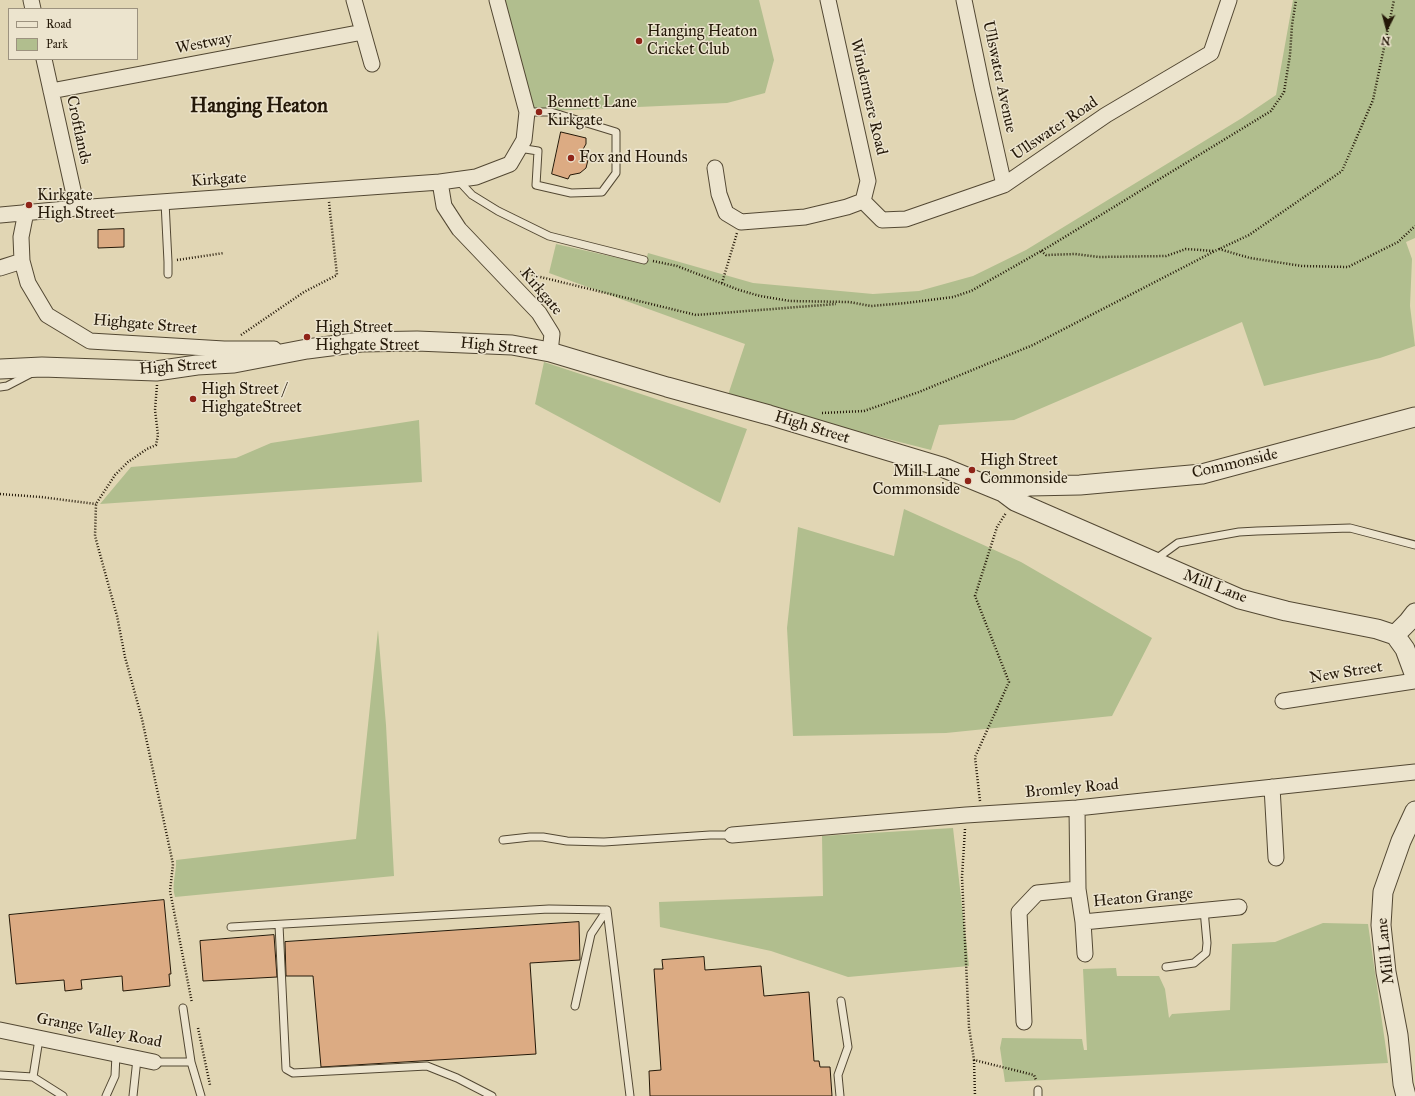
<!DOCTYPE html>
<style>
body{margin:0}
#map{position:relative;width:1415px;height:1096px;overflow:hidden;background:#e1d6b4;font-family:"IM FELL Great Primer",serif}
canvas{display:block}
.legend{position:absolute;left:8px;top:8px;width:130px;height:52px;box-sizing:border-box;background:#ece4ce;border:1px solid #9c927f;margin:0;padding:5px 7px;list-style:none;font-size:12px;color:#241808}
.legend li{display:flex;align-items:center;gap:8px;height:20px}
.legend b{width:20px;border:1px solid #9c927f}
.north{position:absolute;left:1367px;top:8px;width:40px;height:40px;-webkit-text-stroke:3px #ece4ce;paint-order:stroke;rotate:186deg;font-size:11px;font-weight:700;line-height:16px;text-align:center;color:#241808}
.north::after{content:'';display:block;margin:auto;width:14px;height:18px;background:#241808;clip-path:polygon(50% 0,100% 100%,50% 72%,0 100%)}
</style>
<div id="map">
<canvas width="1415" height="1096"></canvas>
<ul class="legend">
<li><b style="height:5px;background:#ece4ce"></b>Road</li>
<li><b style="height:11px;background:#b1be8e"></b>Park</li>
</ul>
<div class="north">N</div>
</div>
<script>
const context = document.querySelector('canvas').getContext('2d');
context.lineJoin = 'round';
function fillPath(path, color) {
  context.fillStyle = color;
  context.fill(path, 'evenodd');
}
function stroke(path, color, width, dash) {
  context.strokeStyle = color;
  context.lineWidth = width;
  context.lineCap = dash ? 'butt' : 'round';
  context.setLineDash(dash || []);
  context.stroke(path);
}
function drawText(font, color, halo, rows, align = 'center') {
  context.font = font + ' "IM FELL Great Primer",serif';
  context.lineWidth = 3;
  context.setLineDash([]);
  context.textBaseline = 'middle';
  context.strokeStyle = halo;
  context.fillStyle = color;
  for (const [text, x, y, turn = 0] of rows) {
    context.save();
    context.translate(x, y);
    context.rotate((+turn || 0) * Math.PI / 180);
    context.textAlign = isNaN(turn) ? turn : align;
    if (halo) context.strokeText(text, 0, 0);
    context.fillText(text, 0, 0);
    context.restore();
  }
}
const green = new Path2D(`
 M 497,0 L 759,0 L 774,60 L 765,93 L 727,103 L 527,112 Z
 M 1293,0 L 1415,0 L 1415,238 L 1406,242 L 1412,259 L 1410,306 L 1415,346 L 1380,358 L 1264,386 L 1242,322 L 1014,420 L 939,425 L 931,450 L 727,398 L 745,344 L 549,273 L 556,244 L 645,264 L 648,253 L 753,283 L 873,294 L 919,291 L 973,276 L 1026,250 L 1242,118 L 1276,95 Z
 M 544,362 L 747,429 L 720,503 L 535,404 Z
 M 419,420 L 422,482 L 100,504 L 131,467 L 236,458 L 271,443 Z
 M 904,509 L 1021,562 L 1152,638 L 1112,716 L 946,733 L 793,736 L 787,628 L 798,527 L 894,556 Z
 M 378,630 L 386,725 L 394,876 L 175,897 C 171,884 177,872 176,860 L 356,839 Z
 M 953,828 L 969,966 L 848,977 L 771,951 L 660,927 L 659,902 L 823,896 L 822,836 Z
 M 1323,923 L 1368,924 L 1388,1063 L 1005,1082 L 1000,1048 L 1002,1038 L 1082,1039 L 1084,1050 L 1087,1050 L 1083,969 L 1116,968 L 1117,976 L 1159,976 L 1165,989 L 1169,1018 L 1172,1014 L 1230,1010 L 1232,944 L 1275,942 Z`);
const building = new Path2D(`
 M 561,132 L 586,138 L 586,144 L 582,151 L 587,155 L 588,160 L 586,168 L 580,173 L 570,175 L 568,179 L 552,174 Z
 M 124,229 L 124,247 L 98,248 L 98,230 Z
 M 164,900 L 171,974 L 169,974 L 170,986 L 123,991 L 122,976 L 81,980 L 82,989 L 65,991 L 64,980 L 16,984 L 9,915 Z
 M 579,922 L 580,960 L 530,963 L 536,1054 L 321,1067 L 313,976 L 286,976 L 285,942 Z
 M 274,935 L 277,977 L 203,981 L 200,941 Z
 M 704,957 L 705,970 L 761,966 L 764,996 L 809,992 L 814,1061 L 819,1061 L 820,1067 L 830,1067 L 832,1096 L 650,1096 L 649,1071 L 661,1070 L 654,969 L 663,969 L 662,960 Z`);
const path = new Path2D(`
 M 1219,249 L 1250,258 L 1302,266 L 1348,267 L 1398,242 L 1415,226
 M 1041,251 L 1046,255 L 1075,254 L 1099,257 L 1166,256 L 1186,249 L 1214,251
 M 177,260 L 224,253
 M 653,261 L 677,266 L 739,290 L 760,296 L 790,301 L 849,302 L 871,306 L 906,303 L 953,297 L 971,291 L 1050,246 L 1271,111 L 1284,92 L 1290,55 L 1292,25 L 1296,0
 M 520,272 L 696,315 L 836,304
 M 722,283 L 737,233
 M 241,335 L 304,292 L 337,275 L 329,202
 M 157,385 L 155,410 L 158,435 L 156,445 L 147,449 L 128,462 L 115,475 L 96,504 L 95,536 L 117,616 L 125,657 L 142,719 L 173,864 L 170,891 L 192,1003
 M 822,413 L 864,411 L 919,392 L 1033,345 L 1215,251 L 1249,235 L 1342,171 L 1373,100 L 1394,0
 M 0,494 L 41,497 L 96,504
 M 980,801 L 975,757 L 1009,682 L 975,596 L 997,527 L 1006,513
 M 965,829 L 962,877 L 969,1027 L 974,1060 L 1034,1075 L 1036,1080
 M 198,1028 L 210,1085
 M 974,1060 L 975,1096`);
const service = new Path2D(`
 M 519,148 L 538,151 L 536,185 L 571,193 L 602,192 L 616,173 L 616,132 L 551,112 L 527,112
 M 458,180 L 472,195 L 498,211 L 549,236 L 644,260
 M 165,202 L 168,262 L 168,274
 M 0,387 L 7,386 L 30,374
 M 1156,559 L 1178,543 L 1239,532 L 1257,531 L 1350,528 L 1415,545
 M 503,840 L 530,837 L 543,837 L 567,841 L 604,842 L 710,835 L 732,835
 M 279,925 L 286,1069 L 293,1073 L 427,1066 L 457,1078 L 492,1096
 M 231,927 L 549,909 L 607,910
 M 1166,967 L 1194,963 L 1206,953 L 1207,943 L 1204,910
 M 575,1006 L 591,934 L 607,910 L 630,1096
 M 183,1008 L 191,1062
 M 154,1062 L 191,1062 L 201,1096
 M 0,1075 L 33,1077 L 39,1039
 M 33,1077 L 63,1096
 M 106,1096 L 115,1076 L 116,1054
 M 133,1096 L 137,1059
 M 840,1096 L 838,1075 L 848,1047 L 841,1001
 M 1038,1096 L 1038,1090`);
const minor = new Path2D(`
 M 31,0 L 33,9
 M 354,0 L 372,64
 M 828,0 L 868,181 L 863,201
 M 964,0 L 982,87 L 1004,185
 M 44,59 L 77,208
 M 51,91 L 363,32
 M 715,168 L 719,194 L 726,213 L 741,222 L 805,217 L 847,207 L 863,201
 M 440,182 L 444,206 L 459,229 L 539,313 L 552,334 L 550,352
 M 863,201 L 882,220 L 906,219 L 1004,185 L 1106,115 L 1211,53 L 1229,0
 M 26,212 L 21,237 L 22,261 L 28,283 L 47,315 L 90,341 L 224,349 L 274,349
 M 0,215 L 77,208 L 440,182 L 476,177 L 510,164 L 524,140 L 527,112 L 497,0
 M 0,268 L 22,261
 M 1283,701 L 1415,681
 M 1272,787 L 1276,858
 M 1077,808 L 1078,889 L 1083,922
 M 732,835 L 966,815 L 1077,808 L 1415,772
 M 1085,954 L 1083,922 L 1239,907
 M 1024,1022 L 1019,912 L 1037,893 L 1078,889
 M 0,1030 L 154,1062`);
const tertiary = new Path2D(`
 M 0,369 L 42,367 L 156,371 L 197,365 L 234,363 L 307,349 L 361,342 L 417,341 L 512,345 L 550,352 L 667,387 L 769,415 L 942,467 L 1003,492 L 1015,501 L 1240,599 L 1286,611 L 1377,629 L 1395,635 L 1405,649 L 1415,676
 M 1003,492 L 1029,486 L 1080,485 L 1202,474 L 1415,417
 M 1395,635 L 1408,622 L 1415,613
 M 1406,1096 L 1403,1084 L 1398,1035 L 1386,972 L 1381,925 L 1383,892 L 1401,841 L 1415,811`);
const markers = [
 [639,41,4,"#8f2418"],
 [539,112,4,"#8f2418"],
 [571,158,4,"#8f2418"],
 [29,205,4,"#8f2418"],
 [307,337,4,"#8f2418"],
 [193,399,4,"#8f2418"],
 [972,470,4,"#8f2418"],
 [968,481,4,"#8f2418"]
];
const poiNames = [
 ["Hanging Heaton",647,32],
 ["Cricket Club",647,50],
 ["Bennett Lane",547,103],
 ["Kirkgate",547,121],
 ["Fox and Hounds",579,158],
 ["Kirkgate",37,196],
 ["High Street",37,214],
 ["High Street",315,328],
 ["Highgate Street",315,346],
 ["High Street /",201,390],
 ["HighgateStreet",201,408],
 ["High Street",980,461],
 ["Commonside",980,479],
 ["Mill Lane",960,472,"right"],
 ["Commonside",960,490,"right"]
];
const streetNames = [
 ["Westway",204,44,-11],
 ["Ullswater Avenue",999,77,78],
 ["Windermere Road",868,97,77],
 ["Ullswater Road",1055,129,-34],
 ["Croftlands",78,130,78],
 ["Kirkgate",219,180,-4],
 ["Kirkgate",541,292,50],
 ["Highgate Street",145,325,5],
 ["High Street",499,347,5],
 ["High Street",178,367,-4],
 ["High Street",812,428,17],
 ["Commonside",1235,464,-13],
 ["Mill Lane",1215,587,21],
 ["New Street",1346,673,-9],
 ["Bromley Road",1072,789,-5],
 ["Heaton Grange",1143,898,-5],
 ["Mill Lane",1386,951,-96],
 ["Grange Valley Road",99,1031,11]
];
const districtNames = [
 ["Hanging Heaton",259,107]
];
fillPath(green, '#b1be8e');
fillPath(building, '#dcab83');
stroke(building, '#241808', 1);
stroke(service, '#534833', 9);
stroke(minor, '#534833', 17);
stroke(tertiary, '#534833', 21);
stroke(path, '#241808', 2.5, [1, 2]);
stroke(service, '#ece4ce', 7);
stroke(minor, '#ece4ce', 15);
stroke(tertiary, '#ece4ce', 19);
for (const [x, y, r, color] of markers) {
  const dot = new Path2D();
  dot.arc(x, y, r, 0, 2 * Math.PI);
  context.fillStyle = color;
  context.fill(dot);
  stroke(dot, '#ece4ce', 1.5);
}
drawText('16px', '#241808', '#ece4ce', poiNames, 'left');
drawText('16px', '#241808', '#ece4ce', streetNames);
drawText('bold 20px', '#241808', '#ece4ce', districtNames);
</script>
